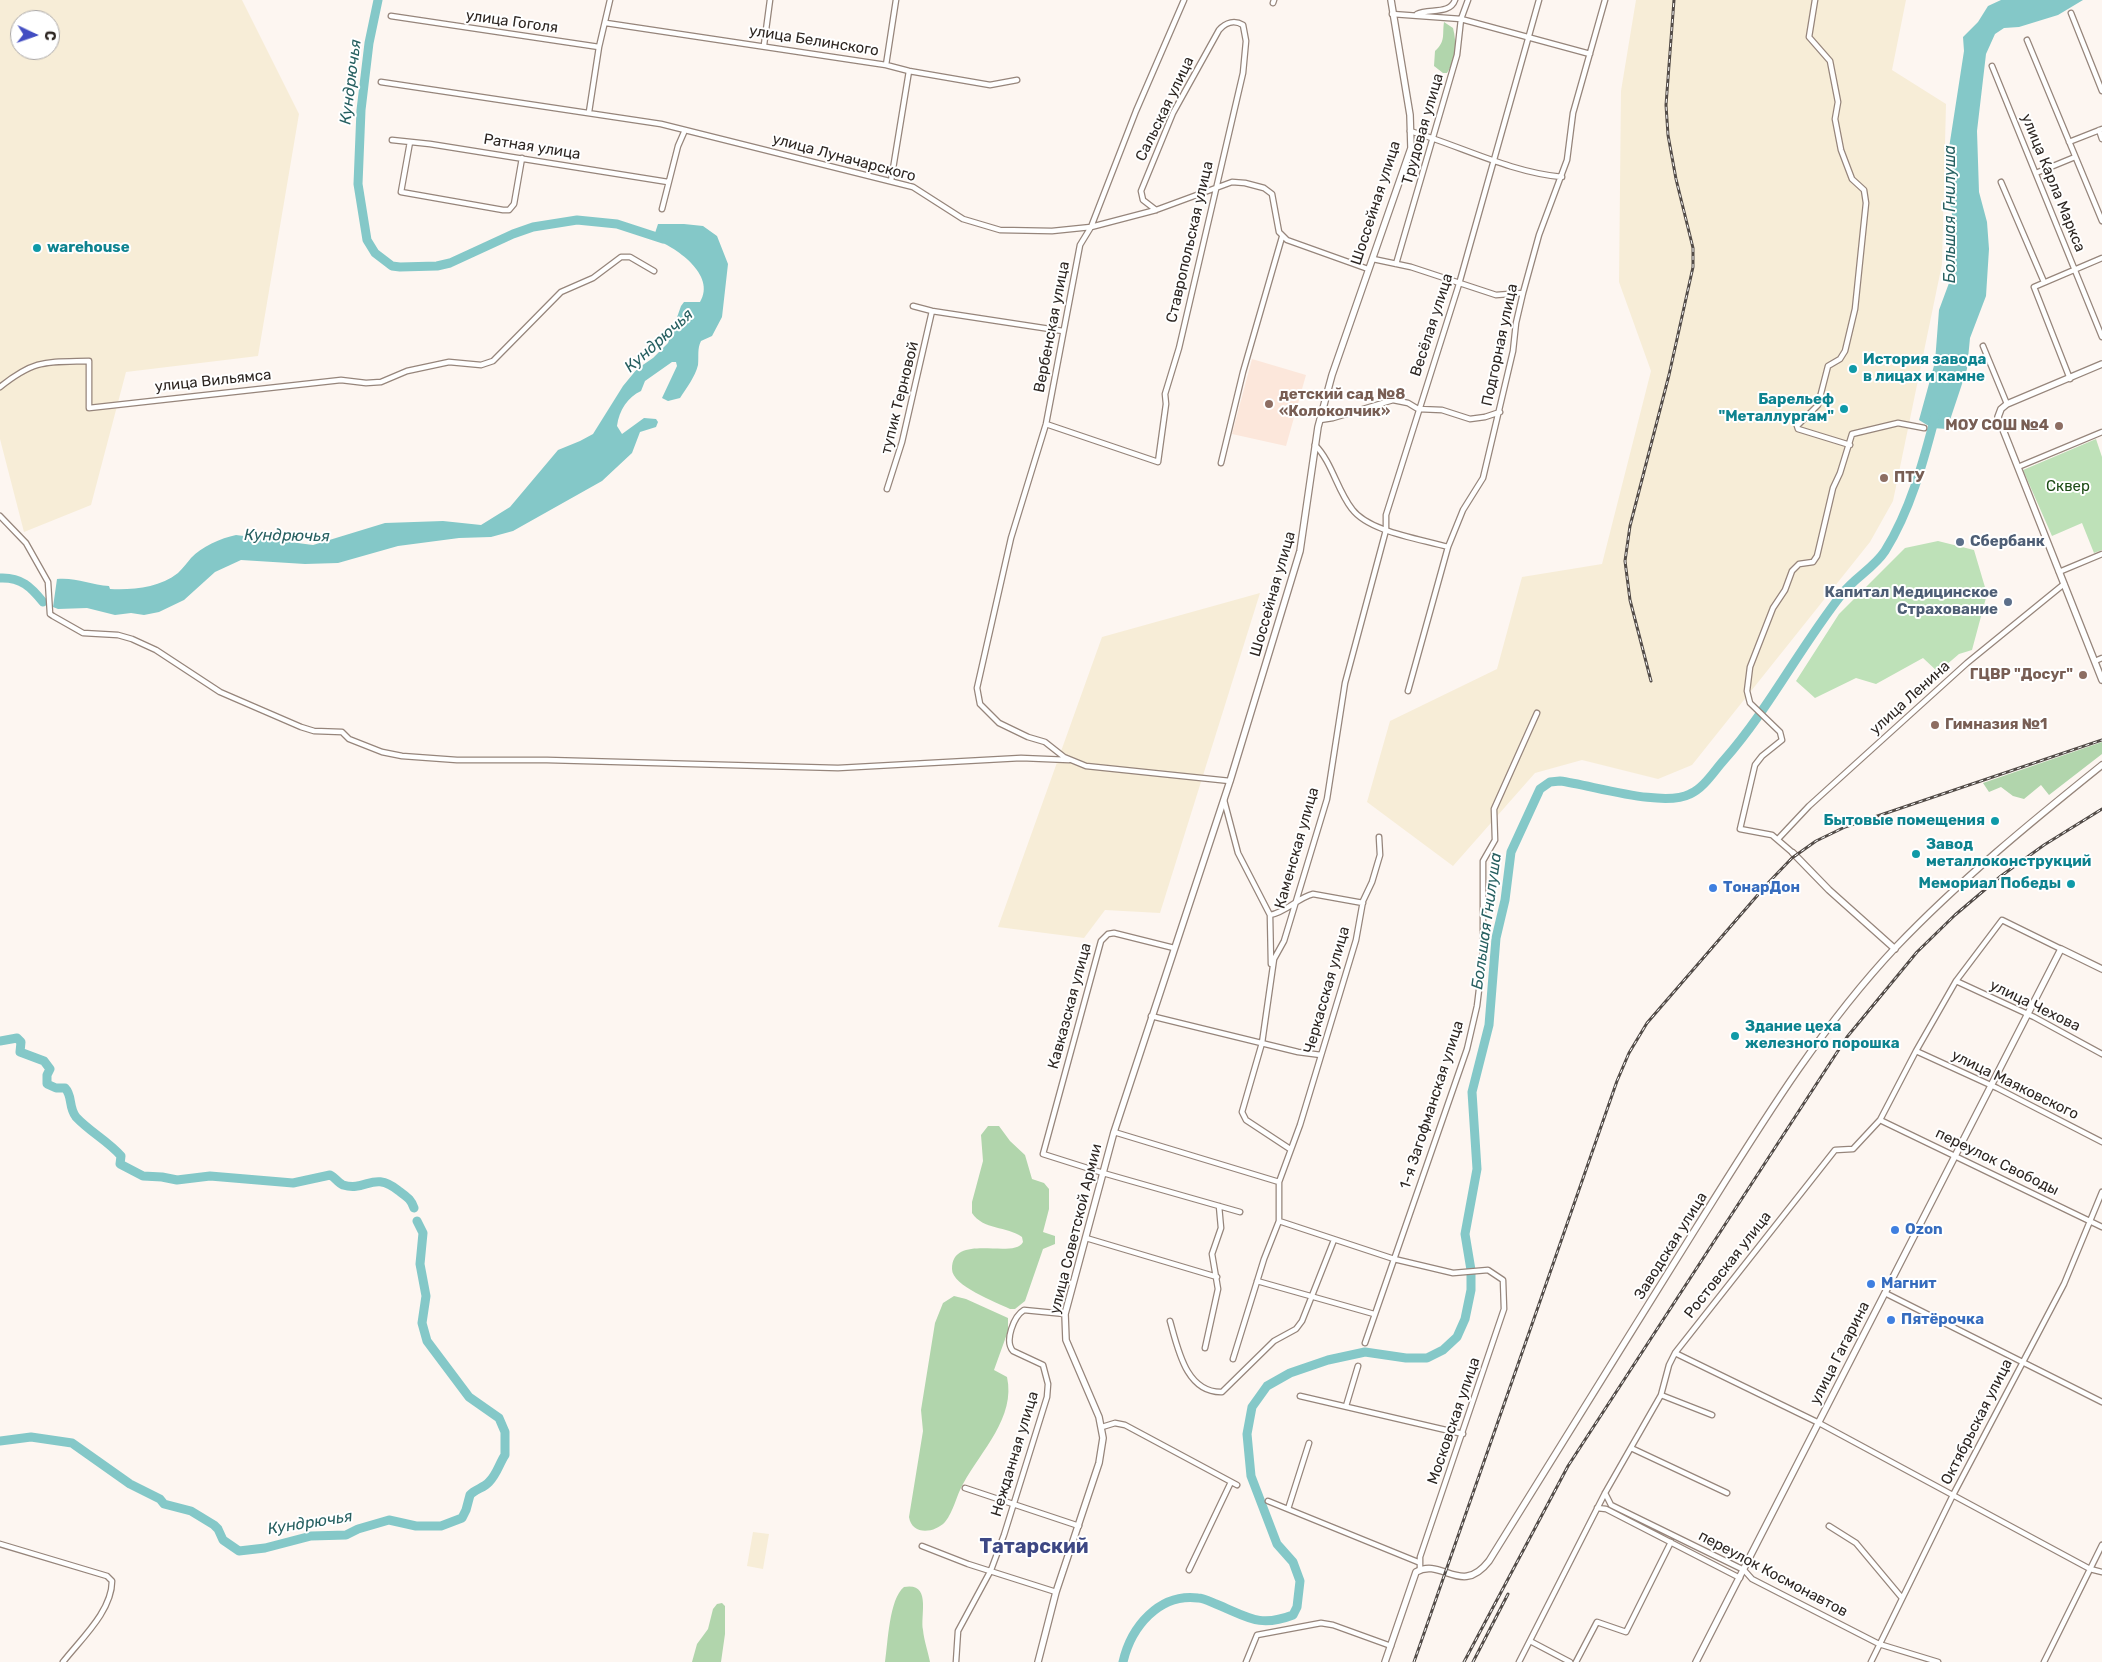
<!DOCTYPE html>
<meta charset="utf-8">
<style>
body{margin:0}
#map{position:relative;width:2102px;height:1662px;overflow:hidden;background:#fdf6f1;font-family:Rubik,sans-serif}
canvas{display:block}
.north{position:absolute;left:10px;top:10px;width:50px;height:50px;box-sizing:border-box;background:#fff;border:1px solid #aba8a7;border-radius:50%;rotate:93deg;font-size:14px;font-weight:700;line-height:20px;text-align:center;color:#2d2622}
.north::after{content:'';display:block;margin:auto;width:18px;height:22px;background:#424dc2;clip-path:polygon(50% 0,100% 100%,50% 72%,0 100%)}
</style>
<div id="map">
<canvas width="2102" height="1662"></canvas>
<div class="north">С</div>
</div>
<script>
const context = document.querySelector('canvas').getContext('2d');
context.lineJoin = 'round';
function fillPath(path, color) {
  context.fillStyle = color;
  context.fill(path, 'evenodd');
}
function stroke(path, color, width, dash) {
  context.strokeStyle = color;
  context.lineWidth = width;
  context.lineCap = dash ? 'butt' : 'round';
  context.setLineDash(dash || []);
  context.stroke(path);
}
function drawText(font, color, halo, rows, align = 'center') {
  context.font = font + ' Rubik,sans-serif';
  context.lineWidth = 4;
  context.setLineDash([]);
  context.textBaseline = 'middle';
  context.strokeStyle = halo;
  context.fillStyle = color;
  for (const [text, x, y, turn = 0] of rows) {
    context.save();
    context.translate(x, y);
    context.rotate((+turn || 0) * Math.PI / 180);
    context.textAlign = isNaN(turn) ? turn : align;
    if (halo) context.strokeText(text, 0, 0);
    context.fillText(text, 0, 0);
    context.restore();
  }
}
const built = new Path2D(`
 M 1252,359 L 1306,375 L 1286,446 L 1232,434 Z`);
const industrial = new Path2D(`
 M 0,0 L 242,0 L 299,114 L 258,356 L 126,372 L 91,505 L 24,532 L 0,439 ZM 20,20 L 50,20 L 50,50 L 20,50 Z
 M 1636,0 L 1906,0 L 1892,70 L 1946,104 L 1942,264 L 1893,501 L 1870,542 L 1692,765 L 1658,779 L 1582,760 L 1535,773 L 1453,866 L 1367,802 L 1390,721 L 1497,669 L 1522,577 L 1602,564 L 1651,371 L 1619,282 L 1621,91 Z
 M 1260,593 L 1160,913 L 1105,910 L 1084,938 L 998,927 L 1102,637 Z
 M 753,1532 L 769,1534 L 763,1569 L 747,1566 Z`);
const green = new Path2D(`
 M 2096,439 L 2102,457 L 2102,550 L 2094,553 L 2082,523 L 2052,536 L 2023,470 Z
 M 1938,541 L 1974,550 L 1987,594 L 1972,650 L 1959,654 L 1938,672 L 1923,658 L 1876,684 L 1856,678 L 1815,698 L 1796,681 L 1839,614 L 1905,548 Z`);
const forest = new Path2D(`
 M 1444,22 L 1453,28 C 1457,43 1456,60 1447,73 L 1443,73 L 1434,66 L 1435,51 C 1446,41 1442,35 1444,22 Z
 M 2102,742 L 2102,754 L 2049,795 L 2041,785 L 2024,799 L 2013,796 L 2001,787 L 1989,792 L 1983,783 Z
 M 988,1126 L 999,1126 L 1010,1141 L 1025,1155 L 1032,1179 L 1044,1183 L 1049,1189 L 1049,1209 L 1043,1232 L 1055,1236 L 1055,1244 L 1043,1249 L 1025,1301 L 1015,1309 L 1010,1309 C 996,1302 952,1286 952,1269 C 952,1232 1014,1260 1023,1242 L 1022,1237 C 1007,1226 983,1230 972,1213 L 972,1202 L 983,1161 L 981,1135 Z
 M 954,1296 L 966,1299 L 1008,1318 L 1008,1331 L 994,1370 L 1007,1377 C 1016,1417 981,1451 963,1484 C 956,1496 954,1511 945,1522 C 935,1533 912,1536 909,1517 L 923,1431 L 921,1410 L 935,1323 L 943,1303 Z
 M 904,1587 C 932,1582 920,1615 923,1630 C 924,1641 928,1651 930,1662 L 885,1662 C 888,1643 889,1599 904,1587 Z
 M 722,1603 L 725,1606 L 725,1634 L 721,1662 L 692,1662 L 697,1644 L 708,1629 L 713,1609 L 717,1604 Z`);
const water = new Path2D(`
 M 2001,0 L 2083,0 L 2058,15 L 2019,27 L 2004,28 L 1995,34 L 1986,54 L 1977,131 L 1979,192 L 1987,222 L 1989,249 L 1986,296 L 1970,338 L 1967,369 L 1947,429 L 1932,428 L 1919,420 L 1935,362 L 1939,310 L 1949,283 L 1956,249 L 1955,231 L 1948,192 L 1949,148 L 1964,51 L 1963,37 L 1978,22 L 1988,6 Z
 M 658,224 L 684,224 L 703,226 L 717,236 L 728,264 L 722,317 L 712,336 L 701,341 C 697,349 699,356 698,365 C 695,377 687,387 680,398 L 668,401 L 662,398 L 677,366 L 676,362 L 672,362 L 645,381 L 641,391 C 628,397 619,410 617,426 L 622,434 L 644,418 L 656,419 L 658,422 L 656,427 L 640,432 L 632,453 L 602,481 L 513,531 L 491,537 L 459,538 L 398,546 L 338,563 L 305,564 L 241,560 L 215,572 L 184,600 L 159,612 L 144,615 L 131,613 L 115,615 L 87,608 L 58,609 L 53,607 L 57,579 C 75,577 91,585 109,586 L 110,589 C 133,590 159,588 178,573 C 183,568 187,563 191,558 C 201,547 221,538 236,535 L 313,545 L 385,523 L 443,521 L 481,525 L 510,507 L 558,450 L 580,441 L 593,434 L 623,386 L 637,369 L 653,358 L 668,343 L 681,306 L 684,302 L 700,302 C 717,275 675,246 653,239 Z`);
const river = new Path2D(`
 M 378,0 L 369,43 L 361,110 L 358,184 L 367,240 L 375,253 L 392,266 L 400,267 L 437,266 L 450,263 L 513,234 L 533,227 L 577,220 L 617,224 L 663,239
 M 0,578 C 21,577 31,587 43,602
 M 0,1041 L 17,1038 L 21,1042 L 20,1052 L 44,1061 L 50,1069 L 47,1075 L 47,1084 L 56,1088 L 65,1088 C 73,1096 68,1107 76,1117 C 90,1132 108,1141 121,1156 L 120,1164 L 143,1176 L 162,1177 L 177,1180 L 210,1176 L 293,1183 L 330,1175 C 335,1177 338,1183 343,1185 C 367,1192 373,1170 399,1191 C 407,1197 411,1199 414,1208
 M 0,1441 L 31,1437 L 72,1443 L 130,1484 L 160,1499 L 164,1504 L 191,1511 L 214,1525 L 218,1529 L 223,1540 L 239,1551 L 265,1548 L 311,1536 L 346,1535 L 358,1529 L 389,1520 L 416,1526 L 441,1526 L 462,1518 L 466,1510 L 470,1495 C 475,1489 484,1488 489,1482 C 497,1474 499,1464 505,1455 L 505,1432 L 499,1418 L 469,1397 L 427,1341 L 422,1323 L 426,1296 L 420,1264 L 423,1233 L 417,1221
 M 1123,1662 C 1131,1627 1159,1593 1198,1598 C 1204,1598 1211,1602 1216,1604 C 1248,1617 1259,1628 1293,1615 L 1297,1607 L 1300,1581 L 1293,1562 L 1277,1544 L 1251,1476 L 1247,1434 L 1252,1407 L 1267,1386 L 1290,1373 L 1328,1360 L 1365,1352 L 1406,1358 L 1427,1358 L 1443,1350 L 1457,1337 L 1465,1319 L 1471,1290 L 1471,1270 L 1465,1234 L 1477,1169 L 1472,1092 L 1489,1025 L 1496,938 L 1505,900 L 1511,852 L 1540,789 L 1550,782 L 1560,781 C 1592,785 1663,808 1690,794 C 1704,788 1714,771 1724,760 C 1769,709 1800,647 1842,594 C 1854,578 1874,568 1885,551 C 1910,511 1923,463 1935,417`);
const street = new Path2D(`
 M 1184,0 L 1136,111 L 1091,227 L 1080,245 L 1046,424 L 1011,538 L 977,688 L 980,704 L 999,723 L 1028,737 L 1045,742 L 1064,757 L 1086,766 L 1230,781
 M 1815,0 L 1809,37 L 1830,61 L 1838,102 L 1835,119 L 1841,150 L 1852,179 L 1864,190 L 1866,203 L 1855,309 L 1845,351 L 1840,359 L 1828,366 L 1818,405 L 1797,426 L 1798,429 L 1850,445
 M 1273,3 L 1274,0
 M 2071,13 L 2102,91
 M 1392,14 L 1461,19 L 1590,54
 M 1417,14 C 1428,8 1450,15 1455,0
 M 391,16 L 599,47
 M 606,23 L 886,65 L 909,71 L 990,85 L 1017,80
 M 2027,40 L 2102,221
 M 764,45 L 770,0
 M 886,65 L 896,0
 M 1992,66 L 2102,337
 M 381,82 L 661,124 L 913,187 L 963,219 L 1000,230 L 1052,231 L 1091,227 L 1156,210 L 1232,182 L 1245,183 L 1264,188 L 1272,194 L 1279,232 L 1287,240 L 1368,269
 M 589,112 L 599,47 L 610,0
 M 2099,130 L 2102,139
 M 1410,131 C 1461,146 1509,172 1562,177
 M 392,140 L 430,144 L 668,182
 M 410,142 L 401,192 L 503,210 L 509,210 L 514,204 L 522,158
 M 2069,142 L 2102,129
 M 2036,173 L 2075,157
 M 891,181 L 909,71
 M 2001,182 L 2044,282
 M 662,209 L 678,146 L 685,130
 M 1373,259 L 1411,267 L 1496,295 L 1523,293
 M 1396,264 L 1457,55 L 1461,19 L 1468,0
 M 913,306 L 932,311 L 1063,331
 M 1983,346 L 2007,404
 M 2070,379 L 2034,287 L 2102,258
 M 0,387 C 35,359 46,362 89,361 L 89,408 L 341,380 L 366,383 L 381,382 L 407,371 L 449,362 L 481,365 L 493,361 L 561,292 L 593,278 L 621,257 L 630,257 L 654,271
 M 1320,420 L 1333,418 L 1393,400 L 1408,403 L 1418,409 L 1442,410 L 1470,419 L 1485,417 L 1500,412
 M 1046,424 L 1158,462 L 1166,404 L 1165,394 L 1179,348 L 1243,73 L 1246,41 L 1243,25 C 1235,20 1226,22 1219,30 L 1173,113 L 1141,191 L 1143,200 L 1156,210
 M 1315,445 C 1332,462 1337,490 1352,509 C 1369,532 1421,539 1448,547
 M 1221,463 L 1243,372 L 1282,237
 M 2018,467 L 2102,432
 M 887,489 L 902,442 L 932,311
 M 0,516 L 26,543 L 48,582 L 50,614 L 53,616 L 83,633 L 118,635 L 132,639 L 156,650 L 220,692 L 301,727 L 314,731 L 342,732 L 349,739 L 382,752 L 402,756 L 457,760 L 547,760 L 838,768 L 1021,758 L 1069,760
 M 2059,572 L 2102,554
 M 2095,661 L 2102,658
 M 1408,691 L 1448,547 L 1463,510 L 1483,478 L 1513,351 L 1516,323 L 1523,293 L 1539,235 L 1567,160 L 1573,113 L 1605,0
 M 1224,800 L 1238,853 L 1270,915 L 1271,964
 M 1778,839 L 1809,806 L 1967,663 L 2064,584
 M 1793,853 L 1772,835 L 1740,829 L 1755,765 L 1762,756 L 1782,740 L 1780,732 L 1750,703 L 1747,691 L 1750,667 L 1773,608 L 1785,590 L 1792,571 L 1799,564 L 1813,562 L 1817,556 L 1833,488 L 1840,473 L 1852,434 L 1898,423 L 1924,428
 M 1270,915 C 1287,912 1297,898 1313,894 L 1363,903
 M 1174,948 L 1114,933 L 1108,934 L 1101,941 L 1043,1154 L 1103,1173 L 1240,1212
 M 1956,981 L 2034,1017 L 2102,1054
 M 1151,1016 L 1298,1052 L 1321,1055
 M 1916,1051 L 1997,1088 L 2102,1142
 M 1880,1120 L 2102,1227
 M 1114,1132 L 1279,1182
 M 1290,1149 L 1246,1120 L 1242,1112 L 1262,1043 L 1274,959 L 1284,941 L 1327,799 L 1345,683 L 1386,530 L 1386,515 L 1459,284 L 1539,0
 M 1279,1221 L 1394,1259 L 1453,1273 L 1488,1270 L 1503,1280 L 1504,1309 L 1420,1557 L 1420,1569
 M 1086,1238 L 1217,1277
 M 1257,1281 L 1374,1314
 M 1885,1293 L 2102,1402
 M 1170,1321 C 1178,1349 1186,1393 1222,1392 L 1274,1341 L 1296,1329 L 1302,1321 L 1334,1240
 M 1365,1343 L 1467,1049 L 1477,1006 L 1483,957 L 1483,861 L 1495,840 L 1494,809 L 1537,713
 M 1205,1348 L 1218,1289 L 1212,1254 L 1221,1228 L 1219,1206
 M 1675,1353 L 1819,1423 L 2090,1569 L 2102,1572
 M 1233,1359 L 1264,1259 L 1279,1221 L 1279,1182 L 1300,1125 L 1356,940 L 1363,901 L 1372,882 L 1380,855 L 1379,837
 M 1661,1395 L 1712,1415
 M 1300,1396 L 1463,1434
 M 1346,1406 L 1358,1366
 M 1102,1427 L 1115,1423 L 1125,1425 L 1237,1485
 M 1631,1448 L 1727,1493
 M 965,1488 L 1079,1526
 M 1605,1493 L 1611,1505 L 1744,1570 L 1752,1579 L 1879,1644 L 1938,1662
 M 1268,1501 L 1418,1562
 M 1597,1508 L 1606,1509 L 1740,1578
 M 1288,1509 L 1309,1443
 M 1829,1526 L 1856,1543 L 1902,1598
 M 0,1544 L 107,1576 L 112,1581 C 112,1611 81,1639 63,1662
 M 922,1546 L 968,1564 L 1056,1592
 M 1189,1570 L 1231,1482
 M 1530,1641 L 1570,1662
 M 956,1662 L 958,1631 L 991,1570 L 1004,1535 L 1047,1397 L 1048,1384 L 1043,1365 L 1013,1351 C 1004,1341 1014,1316 1024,1310 L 1065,1314
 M 1246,1662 L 1257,1635 L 1321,1623 L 1333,1625 L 1391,1646
 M 1519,1662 L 1605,1493 L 1661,1395 L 1669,1365 L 1675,1353 L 1835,1150 L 1853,1149 L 1880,1120 L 1916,1051 L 1956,981 L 2002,920 L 2061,949
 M 1576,1662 L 1597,1622 L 1626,1632 L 1671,1542
 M 1871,1662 L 1953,1495 L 2064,1284 L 2102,1192
 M 2044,1662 L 2102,1545`);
const secondary = new Path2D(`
 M 2102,364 L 2007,404 L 2001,409 L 1998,417 L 2102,680
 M 1793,853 L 1829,890 L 1895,949
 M 1038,1662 L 1056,1592 L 1099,1463 L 1103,1438 L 1099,1417 L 1066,1340 L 1065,1314 L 1114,1132 L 1230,781 L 1300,551 L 1318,427 L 1332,375 L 1411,148 L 1410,115 L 1391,0
 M 1385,1662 L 1416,1572 C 1442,1557 1461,1597 1489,1561 C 1558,1449 1627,1339 1696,1228 C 1757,1131 1817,1031 1896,947 C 1959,881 2031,822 2102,765
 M 1696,1662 L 2061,949 L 2102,969`);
const rail = new Path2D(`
 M 1651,681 L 1630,600 L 1625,561 L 1630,526 L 1669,375 L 1693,267 L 1693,248 L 1676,179 L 1668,135 L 1666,105 L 1674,0
 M 1414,1662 L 1617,1081 L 1629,1053 L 1647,1023 L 1769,882 L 1792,858 L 1816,841 L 1845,827 L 2102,740
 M 1464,1662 L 1568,1466 L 1847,1037 L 1917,952 L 1955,915 L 2001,876 L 2044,845 L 2102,809
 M 1473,1662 L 1508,1594`);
const markers = [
 [37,248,5,"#0f9aa8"],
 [1853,369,5,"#0f9aa8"],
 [1269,404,5,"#8d6e63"],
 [1844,409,5,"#0f9aa8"],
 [2059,426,5,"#8d6e63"],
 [1884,478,5,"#8d6e63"],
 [1960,542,5,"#5c6f8a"],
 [2008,602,5,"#5c6f8a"],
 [2083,675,5,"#8d6e63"],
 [1935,725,5,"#8d6e63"],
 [1995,821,5,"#0f9aa8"],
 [1916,854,5,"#0f9aa8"],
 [2071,884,5,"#0f9aa8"],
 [1713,888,5,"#3f7fe0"],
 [1735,1036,5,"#0f9aa8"],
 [1895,1230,5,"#3f7fe0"],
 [1871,1284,5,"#3f7fe0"],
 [1891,1320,5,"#3f7fe0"]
];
const streetNames = [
 ["улица Гоголя",512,22,8],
 ["улица Белинского",814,41,9],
 ["Сальская улица",1165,109,-64],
 ["Трудовая улица",1423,129,-74],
 ["Ратная улица",532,147,9],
 ["улица Луначарского",844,158,15],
 ["улица Карла Маркса",2053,183,68],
 ["Шоссейная улица",1376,203,-72],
 ["Ставропольская улица",1190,242,-77],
 ["Весёлая улица",1432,325,-72],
 ["Вербенская улица",1052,327,-79],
 ["Подгорная улица",1500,345,-78],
 ["улица Вильямса",213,381,-6],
 ["тупик Терновой",900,398,-76],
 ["Шоссейная улица",1273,594,-74],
 ["улица Ленина",1910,698,-42],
 ["Каменская улица",1297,848,-74],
 ["Черкасская улица",1327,990,-74],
 ["Кавказская улица",1070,1006,-75],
 ["улица Чехова",2035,1006,26],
 ["улица Маяковского",2015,1085,26],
 ["1-я Загофманская улица",1432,1105,-72],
 ["переулок Свободы",1997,1162,26],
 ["улица Советской Армии",1076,1229,-76],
 ["Заводская улица",1671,1246,-58],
 ["Ростовская улица",1728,1265,-52],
 ["улица Гагарина",1840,1353,-63],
 ["Московская улица",1454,1421,-71],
 ["Октябрьская улица",1977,1422,-63],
 ["Нежданная улица",1015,1454,-73],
 ["переулок Космонавтов",1773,1574,28]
];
const cultureNames = [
 ["warehouse",47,248],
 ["История завода",1863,360],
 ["в лицах и камне",1863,377],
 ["Барельеф",1834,400,"right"],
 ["\"Металлургам\"",1834,417,"right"],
 ["Бытовые помещения",1985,821,"right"],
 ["Завод",1926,845],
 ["металлоконструкций",1926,862],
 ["Мемориал Победы",2061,884,"right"],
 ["Здание цеха",1745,1027],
 ["железного порошка",1745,1044]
];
const educationNames = [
 ["детский сад №8",1279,395],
 ["«Колоколчик»",1279,412],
 ["МОУ СОШ №4",2049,426,"right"],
 ["ПТУ",1894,478],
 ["ГЦВР \"Досуг\"",2073,675,"right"],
 ["Гимназия №1",1945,725]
];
const parkNames = [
 ["Сквер",2068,487]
];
const serviceNames = [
 ["Сбербанк",1970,542],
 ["Капитал Медицинское",1998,593,"right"],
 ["Страхование",1998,610,"right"]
];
const shopNames = [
 ["ТонарДон",1723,888],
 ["Ozon",1905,1230],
 ["Магнит",1881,1284],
 ["Пятёрочка",1901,1320]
];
const waterNames = [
 ["Кундрючья",351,82,-83],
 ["Большая Гнилуша",1950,214,-90],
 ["Кундрючья",659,341,-42],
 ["Кундрючья",287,536,1],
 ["Большая Гнилуша",1487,921,-82],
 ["Кундрючья",310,1523,-9]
];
const districtNames = [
 ["Татарский",1034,1547]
];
fillPath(built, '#fce7db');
fillPath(industrial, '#f7edd7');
fillPath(green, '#bee1b8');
fillPath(forest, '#b1d5ac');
fillPath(water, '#84c8c8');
stroke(river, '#84c8c8', 9);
stroke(street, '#96857b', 7);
stroke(secondary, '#96857b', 8);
stroke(street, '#fff', 4.5);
stroke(secondary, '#fff', 5.5);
stroke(rail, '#534c48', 3);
stroke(rail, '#fff', 1, [4]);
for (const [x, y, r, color] of markers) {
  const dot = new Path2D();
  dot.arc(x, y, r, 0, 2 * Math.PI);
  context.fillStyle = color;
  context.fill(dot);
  stroke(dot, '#fff', 2);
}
drawText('15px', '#2d2622', '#fff', streetNames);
drawText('bold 15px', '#0d838f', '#fff', cultureNames, 'left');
drawText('bold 15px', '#785e54', '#fff', educationNames, 'left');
drawText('15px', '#1c4b15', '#fff', parkNames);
drawText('bold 15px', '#4e5e75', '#fff', serviceNames, 'left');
drawText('bold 15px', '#366cbe', '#fff', shopNames, 'left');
drawText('italic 16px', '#276061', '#fff', waterNames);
drawText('bold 20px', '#3d4884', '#fff', districtNames);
</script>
